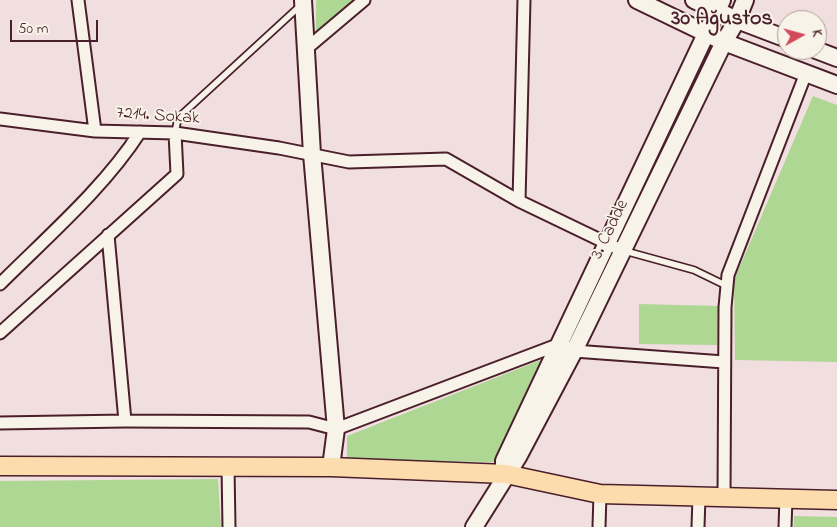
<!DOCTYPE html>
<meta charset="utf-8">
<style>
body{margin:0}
#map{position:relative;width:837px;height:527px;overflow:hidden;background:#f1dfdf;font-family:"Indie Flower",sans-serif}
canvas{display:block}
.north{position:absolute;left:777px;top:10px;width:50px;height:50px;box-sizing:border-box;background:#f7f3e8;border:1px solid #b29e9c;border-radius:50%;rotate:83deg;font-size:14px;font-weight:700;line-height:20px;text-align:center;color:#4a1f2b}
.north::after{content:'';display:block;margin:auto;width:18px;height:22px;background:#d1495b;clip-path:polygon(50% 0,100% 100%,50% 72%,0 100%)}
.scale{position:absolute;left:10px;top:20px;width:88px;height:22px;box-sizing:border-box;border:2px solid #4a1f2b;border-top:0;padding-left:6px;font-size:15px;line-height:18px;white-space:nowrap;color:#4a1f2b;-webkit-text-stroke:4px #f7f3e8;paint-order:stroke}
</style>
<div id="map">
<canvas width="837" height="527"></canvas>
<div class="north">K</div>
<div class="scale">50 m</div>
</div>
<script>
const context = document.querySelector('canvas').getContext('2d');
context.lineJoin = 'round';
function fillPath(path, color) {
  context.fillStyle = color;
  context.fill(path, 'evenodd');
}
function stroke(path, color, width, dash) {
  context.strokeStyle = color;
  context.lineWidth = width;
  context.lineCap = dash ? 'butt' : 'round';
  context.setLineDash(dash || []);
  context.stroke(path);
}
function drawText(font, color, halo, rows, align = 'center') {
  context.font = font + ' "Indie Flower",sans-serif';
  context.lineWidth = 4;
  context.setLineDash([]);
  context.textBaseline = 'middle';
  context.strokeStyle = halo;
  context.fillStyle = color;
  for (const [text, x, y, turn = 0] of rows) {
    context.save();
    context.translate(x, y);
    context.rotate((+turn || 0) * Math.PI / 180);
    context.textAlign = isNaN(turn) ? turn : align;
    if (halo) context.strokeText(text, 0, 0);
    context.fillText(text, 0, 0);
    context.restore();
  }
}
const green = new Path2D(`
 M 316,0 L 354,0 L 316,32 Z
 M 813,96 L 837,105 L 837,362 L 735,360 L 734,280 Z
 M 639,304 L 718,306 L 717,345 L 639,344 Z
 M 546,358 L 495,462 L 347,460 L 347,436 Z
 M 218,479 L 221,527 L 0,527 L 0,481 Z
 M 794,516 L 837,517 L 837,527 L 794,527 Z`);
const lane = new Path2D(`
 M 175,133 L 178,118 L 301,5
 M 625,251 L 694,270 L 727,286`);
const street = new Path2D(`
 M 78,0 L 95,131
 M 524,0 L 519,201 L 623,251
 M 306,49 L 364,0
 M 0,119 L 95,131 L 175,133 L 279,148 L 349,162 L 446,159 L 519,201
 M 108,235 L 125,421
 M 0,284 C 47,237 104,188 140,132
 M 0,333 L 177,174 L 175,133
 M 0,423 L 125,421 L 309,422 L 336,429 L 560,344 L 574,351 L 724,362
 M 228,467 L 229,527
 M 724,497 L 725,307 L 728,275 L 806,73
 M 599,527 L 600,494
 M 698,527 L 699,497
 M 785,527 L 786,498`);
const secondary = new Path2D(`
 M 303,0 L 312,154 L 336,429 L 331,467
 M 637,0 L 724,42 L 837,85
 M 694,0 L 737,20 L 787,39
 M 816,50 L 837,58
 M 504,465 L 504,461 L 722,0
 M 474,527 L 518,457 L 574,351 L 724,42 L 737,20 L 745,0`);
const primary = new Path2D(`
 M 0,466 L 331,467 L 506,474 L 600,494 L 837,500`);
const streetNames = [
 ["7214. Sokak",158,117,4],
 ["3. Cadde",611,230,-64]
];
const districtNames = [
 ["30 Ağustos",722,20]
];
fillPath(green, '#aed794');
stroke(lane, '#4a1f2b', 9);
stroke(street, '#4a1f2b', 15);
stroke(secondary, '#4a1f2b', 20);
stroke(primary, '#4a1f2b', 21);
stroke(lane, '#f7f3e8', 5.5);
stroke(street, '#f7f3e8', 11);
stroke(secondary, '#f7f3e8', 16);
stroke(primary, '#fcdcac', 18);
drawText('18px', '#4a1f2b', '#f7f3e8', streetNames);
drawText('bold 22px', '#4a1f2b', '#f7f3e8', districtNames);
</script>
